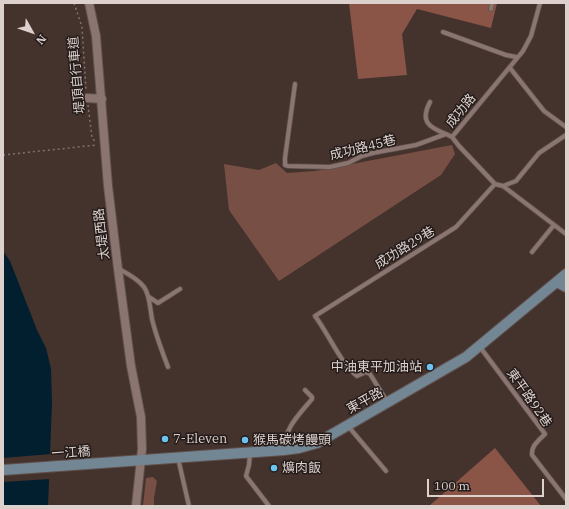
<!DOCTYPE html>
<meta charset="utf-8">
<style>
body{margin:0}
#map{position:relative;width:569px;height:509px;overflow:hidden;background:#44322d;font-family:"IBM Plex Serif",serif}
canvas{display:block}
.frame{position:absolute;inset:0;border:4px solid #ddd1ce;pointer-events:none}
.north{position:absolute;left:12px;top:12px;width:40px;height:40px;-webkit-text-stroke:3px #241c1a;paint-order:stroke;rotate:130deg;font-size:11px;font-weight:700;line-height:16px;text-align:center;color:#ddd1ce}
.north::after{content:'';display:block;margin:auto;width:14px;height:18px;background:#ddd1ce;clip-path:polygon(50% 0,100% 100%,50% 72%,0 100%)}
.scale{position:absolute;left:427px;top:479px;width:117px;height:18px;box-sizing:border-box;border:2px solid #ddd1ce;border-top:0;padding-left:5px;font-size:12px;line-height:14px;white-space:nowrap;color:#ddd1ce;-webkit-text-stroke:3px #241c1a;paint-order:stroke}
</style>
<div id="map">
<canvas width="569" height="509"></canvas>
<div class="frame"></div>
<div class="north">N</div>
<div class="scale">100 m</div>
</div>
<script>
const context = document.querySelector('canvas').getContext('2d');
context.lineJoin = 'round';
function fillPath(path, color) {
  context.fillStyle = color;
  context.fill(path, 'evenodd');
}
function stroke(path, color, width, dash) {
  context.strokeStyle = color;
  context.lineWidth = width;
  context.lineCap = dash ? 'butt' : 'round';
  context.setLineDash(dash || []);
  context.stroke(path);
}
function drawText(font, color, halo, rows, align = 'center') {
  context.font = font + ' "IBM Plex Serif","Noto Sans TC",serif';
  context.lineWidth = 3;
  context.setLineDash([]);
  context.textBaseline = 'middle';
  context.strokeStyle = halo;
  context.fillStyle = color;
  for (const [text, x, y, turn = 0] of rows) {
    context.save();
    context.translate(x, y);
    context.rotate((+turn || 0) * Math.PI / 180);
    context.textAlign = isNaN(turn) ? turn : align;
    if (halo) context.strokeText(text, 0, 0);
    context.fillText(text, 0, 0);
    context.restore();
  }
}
const green = new Path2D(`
 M 452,145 L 455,154 L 441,175 L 279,281 L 229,210 L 224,164 L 259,170 L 276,163 L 287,173 L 315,171 Z
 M 153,477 L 157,481 L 154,498 L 154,506 L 143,506 L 146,478 Z`);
const forest = new Path2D(`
 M 349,3 L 497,3 L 491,28 L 417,9 L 402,34 L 407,75 L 358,79 Z
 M 495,448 L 541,506 L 429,506 Z`);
const water = new Path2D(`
 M 3,251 L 10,261 L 37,330 L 46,348 L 51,369 L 52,403 L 48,506 L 3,506 Z`);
const pier = new Path2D(`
 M 51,454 L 50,479 L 3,482 L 3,458 Z`);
const path = new Path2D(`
 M 74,3 L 82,27 L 86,90
 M 88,105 L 92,138 L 96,142
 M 3,155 L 97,145`);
const service = new Path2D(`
 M 540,3 L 531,36 L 523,51 L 452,137 L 459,146 L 495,184 L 503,186 L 566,234
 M 491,9 L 492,3
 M 443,32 L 506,55 L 516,57
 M 510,68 L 544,111 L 566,127
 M 295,84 L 285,158 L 285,165 L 288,166 L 330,167 L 348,163 L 362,156 L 373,153 L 416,145 L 446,134 L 452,137
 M 430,102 C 420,121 428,127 446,134
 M 503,186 L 516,181 L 539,153 L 566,135
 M 532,252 L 554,225
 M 119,269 C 128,274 137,278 144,287 C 150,295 150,309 152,319 C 156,336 162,351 168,367
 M 149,297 L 158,303 L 180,289
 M 480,347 L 545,434 C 538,441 531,446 532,455 L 566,499
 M 388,403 L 370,374 L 366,372 L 357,376 C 341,364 328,333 315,316 L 456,227 L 495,184
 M 348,426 L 386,471
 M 284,450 C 285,427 298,416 312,399 L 312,397 L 305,390
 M 250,453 L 249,465 L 246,476 L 269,506
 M 178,458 L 189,506`);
const minor = new Path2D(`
 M 89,3 L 96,36 L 108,186 L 118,269 L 131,366 L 141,417 L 142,449 L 136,506
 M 87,98 L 102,99`);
const secondary = new Path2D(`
 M 557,282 L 566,287
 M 3,470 L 284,450 L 299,448 L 317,443 L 466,357 L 566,274`);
const markers = [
 [430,367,4,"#6cc3f2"],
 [165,439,4,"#6cc3f2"],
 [245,440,4,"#6cc3f2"],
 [274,468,4,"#6cc3f2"]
];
const streetNames = [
 ["堤頂自行車道",77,75,-95],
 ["成功路",461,111,-51],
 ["成功路45巷",363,148,-14],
 ["太堤西路",102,234,-97],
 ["成功路29巷",405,248,-32],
 ["東平路92巷",529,398,55],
 ["東平路",365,401,-29],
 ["一江橋",71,453,-4]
];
const poiNames = [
 ["中油東平加油站",422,367,"right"],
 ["7-Eleven",173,439],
 ["猴馬碳烤饅頭",253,440],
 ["爌肉飯",282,468]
];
fillPath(green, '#784f44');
fillPath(forest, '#8a5446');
fillPath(water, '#011f2e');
fillPath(pier, '#44322d');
stroke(service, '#60514d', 5.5);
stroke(minor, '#60514d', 10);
stroke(secondary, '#60514d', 12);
stroke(path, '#82736e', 1.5, [2, 3]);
stroke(service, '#8a7570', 4);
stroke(minor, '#8a7570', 8);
stroke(secondary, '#738694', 10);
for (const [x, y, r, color] of markers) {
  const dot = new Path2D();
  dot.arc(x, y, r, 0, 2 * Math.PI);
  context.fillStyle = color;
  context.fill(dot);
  stroke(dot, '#241c1a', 1.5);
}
drawText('13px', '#ddd1ce', '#241c1a', streetNames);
drawText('13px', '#ddd1ce', '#241c1a', poiNames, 'left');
</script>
